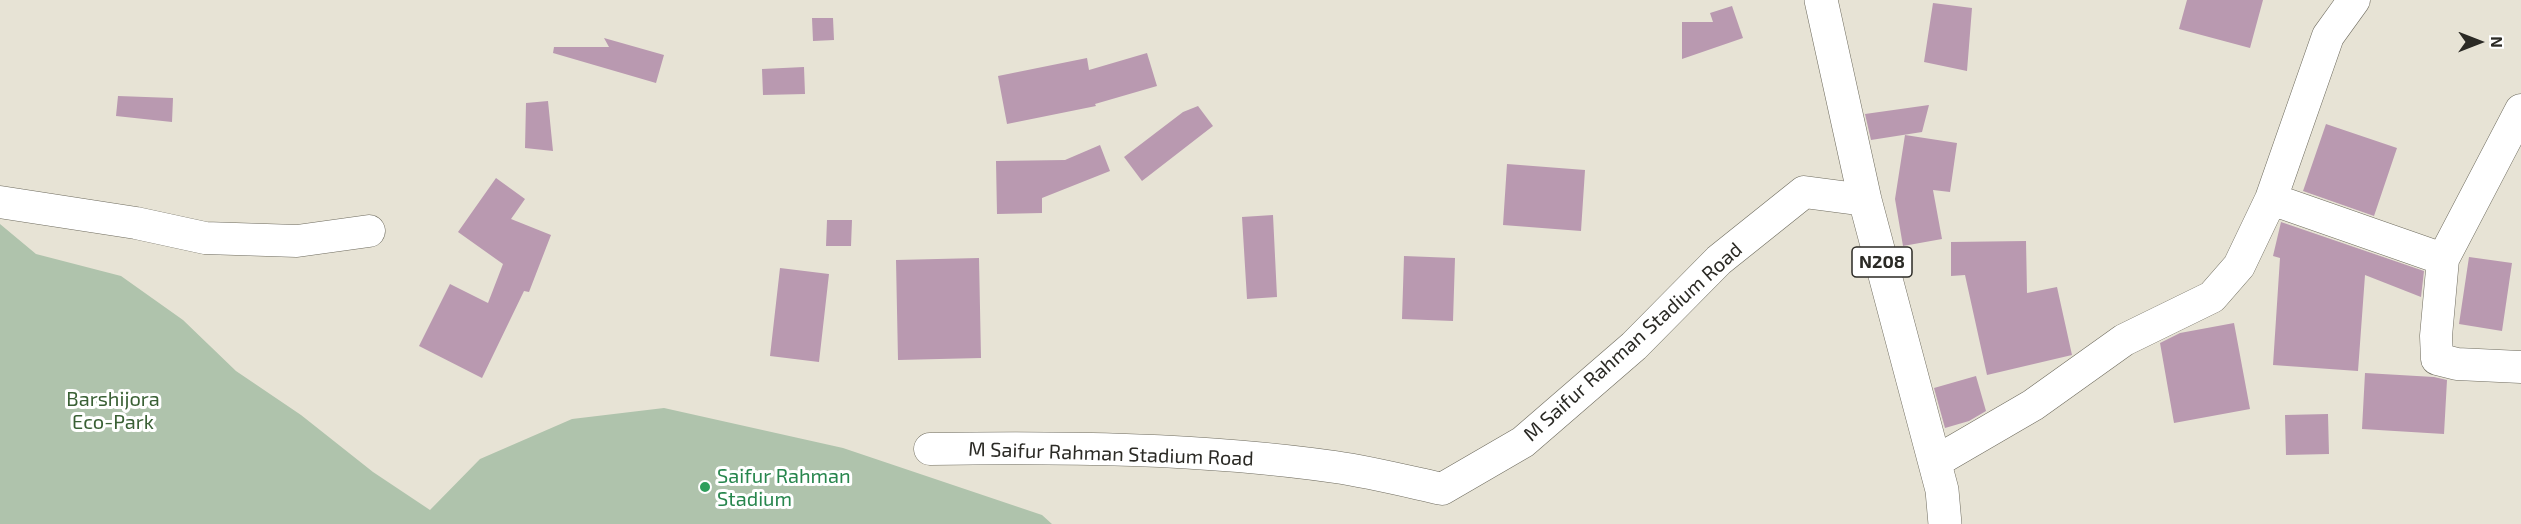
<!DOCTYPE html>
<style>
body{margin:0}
#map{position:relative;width:2521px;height:524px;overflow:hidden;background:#e7e3d5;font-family:"Exo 2",sans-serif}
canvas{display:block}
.north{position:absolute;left:2449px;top:12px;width:60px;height:60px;-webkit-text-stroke:4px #fff;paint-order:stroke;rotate:90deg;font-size:16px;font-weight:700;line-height:24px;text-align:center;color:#2b2a25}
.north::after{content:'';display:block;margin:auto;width:21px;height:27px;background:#2b2a25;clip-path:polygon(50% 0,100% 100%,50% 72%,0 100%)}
</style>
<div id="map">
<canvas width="2521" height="524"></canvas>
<div class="north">N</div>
</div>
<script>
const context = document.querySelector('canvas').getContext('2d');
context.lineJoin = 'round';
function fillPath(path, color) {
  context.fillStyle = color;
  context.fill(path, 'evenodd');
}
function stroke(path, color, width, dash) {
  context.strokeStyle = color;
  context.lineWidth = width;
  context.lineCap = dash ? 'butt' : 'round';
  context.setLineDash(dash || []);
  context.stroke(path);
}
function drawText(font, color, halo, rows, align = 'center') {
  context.font = font + ' "Exo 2",sans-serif';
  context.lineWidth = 6;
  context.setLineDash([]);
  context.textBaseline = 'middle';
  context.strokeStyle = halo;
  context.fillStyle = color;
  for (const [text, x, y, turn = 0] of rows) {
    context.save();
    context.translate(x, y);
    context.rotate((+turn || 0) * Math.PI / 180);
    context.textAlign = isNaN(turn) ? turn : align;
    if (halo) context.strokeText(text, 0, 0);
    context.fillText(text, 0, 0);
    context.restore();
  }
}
const green = new Path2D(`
 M 0,224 L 36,254 L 121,276 L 183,320 L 236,371 L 301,415 L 373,472 L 430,510 L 480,459 L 572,419 L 664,408 L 843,448 L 1042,515 L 1052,524 L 0,524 Z`);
const building = new Path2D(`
 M 2187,0 L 2263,0 L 2250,48 L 2179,29 Z
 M 1933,3 L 1972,8 L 1967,71 L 1924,62 Z
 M 1732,6 L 1743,38 L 1682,59 L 1682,22 L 1713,22 L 1710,13 Z
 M 812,18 L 833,18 L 834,40 L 813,41 Z
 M 604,38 L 664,55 L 656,83 L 553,53 L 554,47 L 609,47 Z
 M 1147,53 L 1157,86 L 1095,104 L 1096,106 L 1007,124 L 998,76 L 1087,58 L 1089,70 Z
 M 804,67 L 805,94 L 763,95 L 762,69 Z
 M 118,96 L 173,98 L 172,122 L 116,116 Z
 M 548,101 L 553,151 L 525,148 L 526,103 Z
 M 1929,105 L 1922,132 L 1871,140 L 1865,114 Z
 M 1198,106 L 1213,126 L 1142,181 L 1124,157 L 1183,112 Z
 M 2326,124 L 2397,148 L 2374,216 L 2303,191 Z
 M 1905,135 L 1957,143 L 1950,192 L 1933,190 L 1942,239 L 1903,246 L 1895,199 Z
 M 1100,145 L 1110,171 L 1042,198 L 1042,213 L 997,214 L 996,161 L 1065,160 Z
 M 1507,164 L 1585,170 L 1581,231 L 1503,225 Z
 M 496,178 L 525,199 L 511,219 L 551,235 L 529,292 L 524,291 L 482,378 L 419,346 L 450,284 L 488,303 L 503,264 L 458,232 Z
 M 1273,215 L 1277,297 L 1247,299 L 1242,217 Z
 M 827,220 L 852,220 L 851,246 L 826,246 Z
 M 2281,222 L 2424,271 L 2421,297 L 2365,275 L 2358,371 L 2273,365 L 2280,258 L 2273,256 Z
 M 2026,241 L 2027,293 L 2057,287 L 2072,355 L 1987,375 L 1965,275 L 1951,276 L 1951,242 Z
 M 1404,256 L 1455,258 L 1453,321 L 1402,319 Z
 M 2469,257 L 2512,263 L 2502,331 L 2459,324 Z
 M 979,258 L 981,358 L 898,360 L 896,260 Z
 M 780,268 L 829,274 L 819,362 L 770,356 Z
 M 2234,323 L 2250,409 L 2174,423 L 2160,343 L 2180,333 Z
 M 2365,373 L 2434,377 L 2447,380 L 2444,434 L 2362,429 Z
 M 1976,376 L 1986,411 L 1969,421 L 1945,428 L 1934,388 Z
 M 2328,414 L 2329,454 L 2286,455 L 2285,415 Z`);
const street = new Path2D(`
 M 2521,110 L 2443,259 L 2436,336 L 2437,359 L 2457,364 L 2521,367
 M 2271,199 L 2443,259
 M 0,202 L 136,223 L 205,238 L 297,241 L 369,231
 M 930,449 C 1064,447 1201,448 1335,467 C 1370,472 1406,481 1442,489 L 1523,442 L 1634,346 L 1719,260 L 1804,192 L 1865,200
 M 1935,462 L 2033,405 L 2124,340 L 2212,297 L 2239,266 L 2271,199 L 2328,36 L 2354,0`);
const highway = new Path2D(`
 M 1821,0 L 1865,200 L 1942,490 L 1945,524`);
const markers = [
 [705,487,6,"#2e9e5b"]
];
const shields = [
 [1882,262,60]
];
const shieldNames = [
 ["N208",1882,262]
];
const streetNames = [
 ["M Saifur Rahman Stadium Road",1633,342,-42],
 ["M Saifur Rahman Stadium Road",1111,454,2]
];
const parkNames = [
 ["Barshijora",113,399],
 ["Eco-Park",113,422]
];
const leisureNames = [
 ["Saifur Rahman",717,476],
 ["Stadium",717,499]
];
fillPath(green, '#afc3ac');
fillPath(building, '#b999b0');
stroke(street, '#6e6b5e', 33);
stroke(highway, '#6e6b5e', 34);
stroke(street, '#fff', 32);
stroke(highway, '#fff', 33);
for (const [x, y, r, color] of markers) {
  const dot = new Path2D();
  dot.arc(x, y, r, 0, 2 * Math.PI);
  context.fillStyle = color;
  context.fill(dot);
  stroke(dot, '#fff', 2);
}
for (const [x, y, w] of shields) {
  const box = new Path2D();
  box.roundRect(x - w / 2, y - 15, w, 30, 4.5);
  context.fillStyle = '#fff';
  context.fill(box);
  stroke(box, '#2b2a25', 1.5);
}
drawText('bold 18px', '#2b2a25', null, shieldNames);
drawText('20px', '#2b2a25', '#fff', streetNames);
drawText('20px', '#3a6035', '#fff', parkNames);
drawText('20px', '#27864d', '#fff', leisureNames, 'left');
</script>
